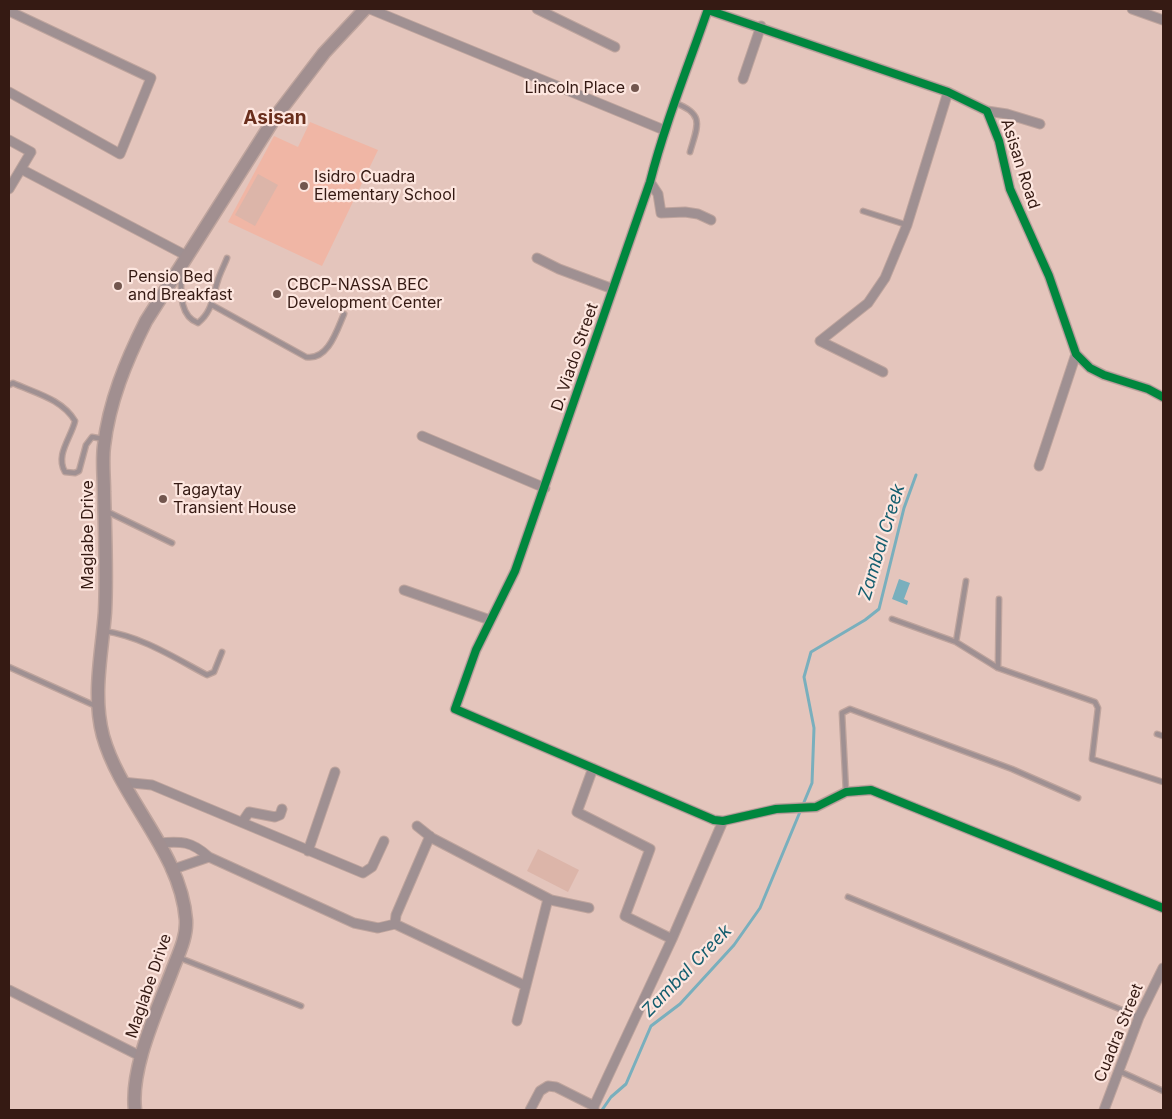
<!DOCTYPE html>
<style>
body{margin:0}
#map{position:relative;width:1172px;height:1119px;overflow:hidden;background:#e4c5bc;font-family:Inter,sans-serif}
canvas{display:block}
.frame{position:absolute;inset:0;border:10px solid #351a13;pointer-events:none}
</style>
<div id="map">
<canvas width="1172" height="1119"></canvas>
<div class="frame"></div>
</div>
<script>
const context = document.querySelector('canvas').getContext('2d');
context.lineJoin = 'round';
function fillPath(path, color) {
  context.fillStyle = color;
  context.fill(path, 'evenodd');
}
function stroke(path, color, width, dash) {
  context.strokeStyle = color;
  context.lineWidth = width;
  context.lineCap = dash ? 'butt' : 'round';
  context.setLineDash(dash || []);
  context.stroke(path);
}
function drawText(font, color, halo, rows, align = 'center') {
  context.font = font + ' Inter,sans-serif';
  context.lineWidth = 4.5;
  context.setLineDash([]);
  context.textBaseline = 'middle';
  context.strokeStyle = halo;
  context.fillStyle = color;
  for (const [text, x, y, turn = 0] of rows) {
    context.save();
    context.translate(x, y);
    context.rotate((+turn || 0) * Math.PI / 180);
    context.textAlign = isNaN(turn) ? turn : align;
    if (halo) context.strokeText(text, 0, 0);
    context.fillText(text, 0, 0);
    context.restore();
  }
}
const built = new Path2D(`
 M 310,122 L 378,150 L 322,266 L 228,222 L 274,136 L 298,147 Z`);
const green = new Path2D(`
 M 258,174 L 278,185 L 255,226 L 235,215 Z
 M 538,849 L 579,870 L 568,892 L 527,871 Z`);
const water = new Path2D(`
 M 899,579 L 910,583 L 904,599 L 908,601 L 907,605 L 892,599 Z`);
const stream = new Path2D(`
 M 602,1110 L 611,1097 L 626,1084 L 651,1026 L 680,1004 L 734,945 L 760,908 L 812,783 L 814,728 L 804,677 L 811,652 L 865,620 L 879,609 L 904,508 L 916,475`);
const service = new Path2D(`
 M 675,103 C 706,114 697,127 690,152
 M 863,211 L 907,225
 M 181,274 C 181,291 179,316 198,323 C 213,311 212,297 218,280 C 220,273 224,266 227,258
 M 212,305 L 306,357 C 328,361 337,330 344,314
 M 9,385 L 13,383 C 35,393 62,399 75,421 C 71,438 55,455 65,472 L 75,473 L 79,471 L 86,445 L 92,437 L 104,439
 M 108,512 L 172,543
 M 892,619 L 956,642 L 998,668 L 1095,702 L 1098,708 L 1092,759 L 1163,782
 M 104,631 C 141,636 175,658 207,675 L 214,672 L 222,652
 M 956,642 L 966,581
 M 9,667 L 98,707
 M 998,668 L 999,599
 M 1157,734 L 1163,736
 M 846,792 L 842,713 L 850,709 L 1012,769 L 1078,798
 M 848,897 L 1139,1017
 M 180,958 L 301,1006
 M 1119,1071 L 1163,1091`);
const minor = new Path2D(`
 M 370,9 L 664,130
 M 537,9 L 615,47
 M 708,9 C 688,67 665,123 650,182 L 515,571 L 476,650 L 455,709 L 714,820 L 723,821 L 776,809 L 816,807 L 846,792 L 871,790 L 1163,908
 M 1132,9 L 1163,20
 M 708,10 L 948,92 L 987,111 L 999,141 L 1010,189 L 1049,276 L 1076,354 L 1090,368 L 1104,375 L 1148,389 L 1163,397
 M 9,11 L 151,78 L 120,154 L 9,92
 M 743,79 L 761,26
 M 987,111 L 1007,114 L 1040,124
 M 9,140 L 31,152 L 9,189
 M 21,169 L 187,256
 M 650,182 L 658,194 L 661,213 L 685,212 L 698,214 L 711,220
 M 537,258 L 559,269 L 613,289
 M 883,372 L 820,341 L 868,303 L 885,278 L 907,225 L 948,92
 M 422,436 L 545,488
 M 1039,466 L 1076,354
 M 404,590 L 490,620
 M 593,768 L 577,812 L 650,849 L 625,916 L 672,939 L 594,1106
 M 122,782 L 152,785 L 363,873 L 372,867 L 384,841
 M 243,821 L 249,812 L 275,817 L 280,815 L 282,809
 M 417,826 L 432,838 L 551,900 L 589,908
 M 158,843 C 182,841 191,841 209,857 L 354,923 L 378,928 L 395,924 L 526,986
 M 308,851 L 335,772
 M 171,870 L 209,857
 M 395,924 L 396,915 L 430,836
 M 672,939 L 723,821
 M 9,990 L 142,1057
 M 517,1021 L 548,899
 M 530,1110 L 540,1091 L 548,1086 L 556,1087 L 594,1106 L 594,1110
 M 1104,1110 L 1139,1017 L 1163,968`);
const secondary = new Path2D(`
 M 135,1110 C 130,1068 157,1011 172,971 C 178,955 187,938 186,920 C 181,852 121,800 103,736 C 92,695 102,653 105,612 C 107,572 105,532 104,492 C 104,477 102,461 104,446 C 109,402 126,361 146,321 L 276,116 L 324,53 L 365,9`);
const cycleway = new Path2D(`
 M 708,9 C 688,67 665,123 650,182 L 515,571 L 476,650 L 455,709 L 714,820 L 723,821 L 776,809 L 816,807 L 846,792 L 871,790 L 1163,908
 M 708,10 L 948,92 L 987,111 L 999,141 L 1010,189 L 1049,276 L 1076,354 L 1090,368 L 1104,375 L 1148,389 L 1163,397`);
const markers = [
 [635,88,5,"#72564e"],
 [304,186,5,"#72564e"],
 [118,286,5,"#72564e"],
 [277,294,5,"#72564e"],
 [163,499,5,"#72564e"]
];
const poiNames = [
 ["Lincoln Place",625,88,"right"],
 ["Isidro Cuadra",314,177],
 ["Elementary School",314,195],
 ["Pensio Bed",128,277],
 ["and Breakfast",128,295],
 ["CBCP-NASSA BEC",287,285],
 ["Development Center",287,303],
 ["Tagaytay",173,490],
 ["Transient House",173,508]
];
const streetNames = [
 ["Asisan Road",1020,164,72],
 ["D. Viado Street",575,357,-71],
 ["Maglabe Drive",88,535,-90],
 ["Maglabe Drive",149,986,-71],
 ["Cuadra Street",1119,1033,-68]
];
const waterNames = [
 ["Zambal Creek",882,542,-73],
 ["Zambal Creek",687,971,-46]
];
const quarterNames = [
 ["Asisan",275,118]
];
fillPath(built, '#f0b6a5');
fillPath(green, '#dcb5a9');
fillPath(water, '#79afbd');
stroke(stream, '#79afbd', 3);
stroke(service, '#bea49d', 7);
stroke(minor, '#bea49d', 11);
stroke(secondary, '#bea49d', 15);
stroke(service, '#9f9092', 4.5);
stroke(minor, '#9f9092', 9);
stroke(secondary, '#a18f90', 12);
stroke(cycleway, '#00873e', 8);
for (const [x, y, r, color] of markers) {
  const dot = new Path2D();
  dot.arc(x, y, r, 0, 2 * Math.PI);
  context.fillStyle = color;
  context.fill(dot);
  stroke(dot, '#fde6df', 2);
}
drawText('16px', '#351a13', '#fde6df', poiNames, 'left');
drawText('16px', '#351a13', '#fde6df', streetNames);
drawText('italic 18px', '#145e6f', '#fde6df', waterNames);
drawText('bold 19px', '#692e1c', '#fde6df', quarterNames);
</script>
